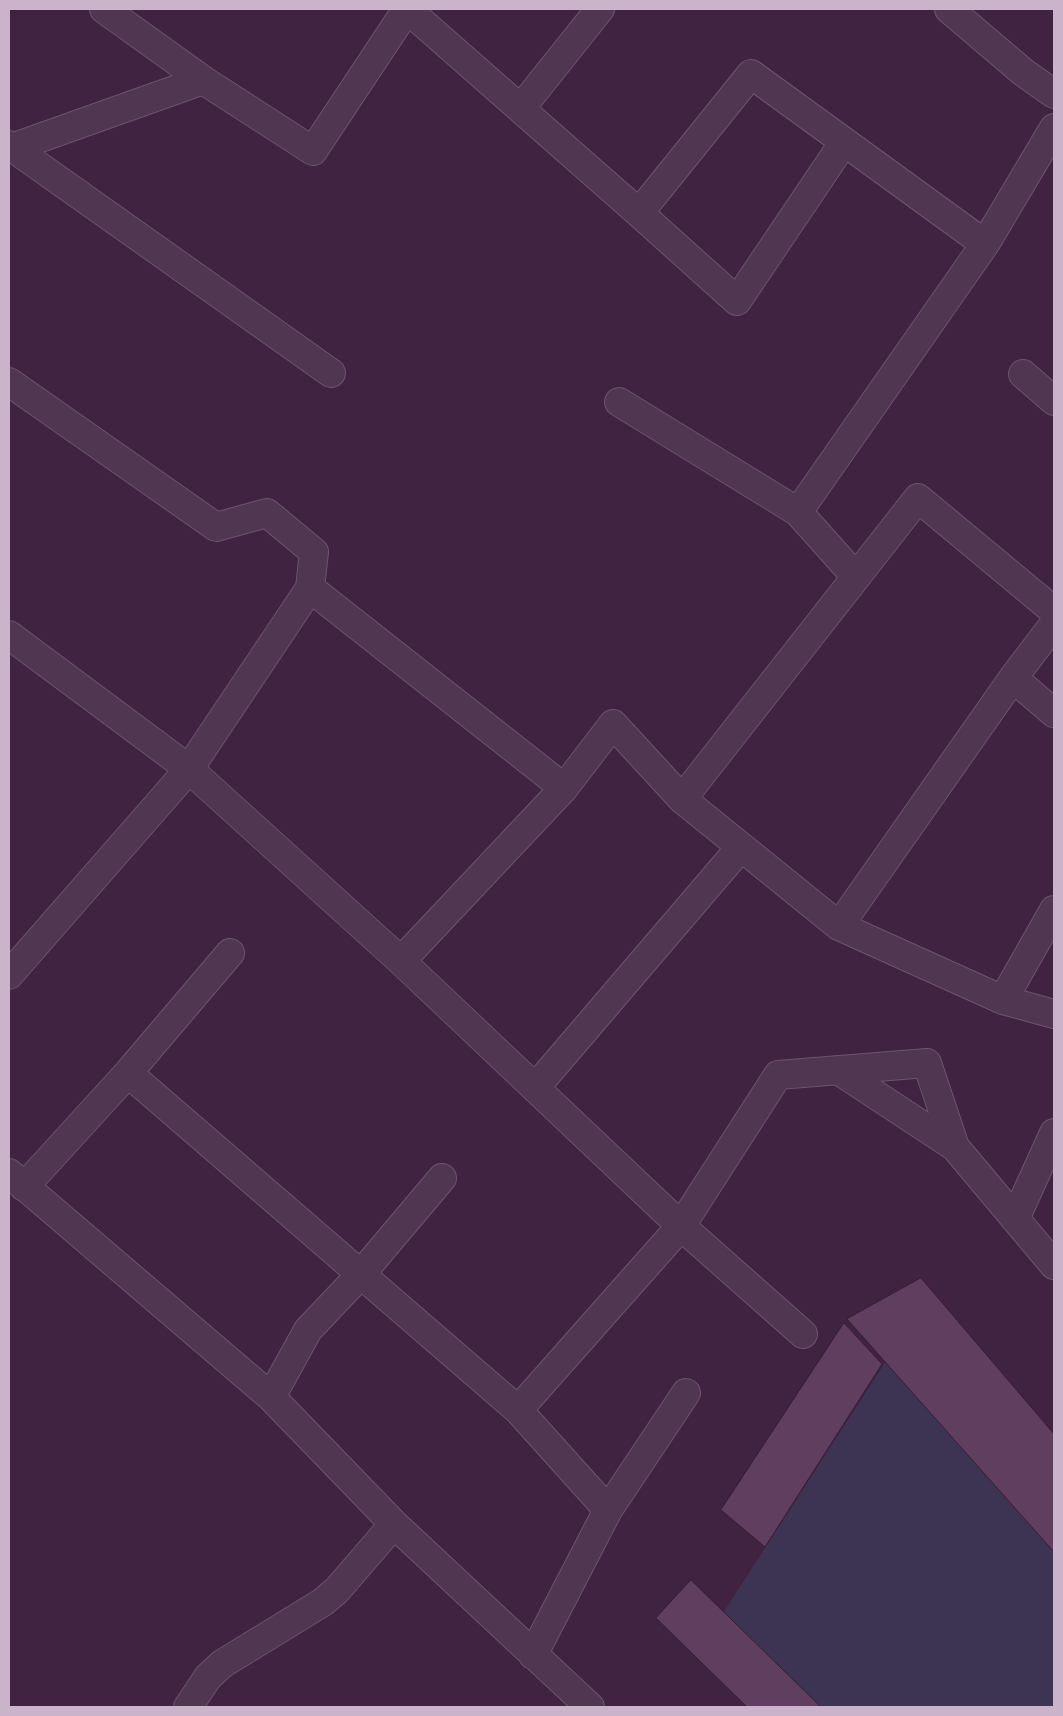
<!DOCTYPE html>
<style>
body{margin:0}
#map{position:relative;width:1063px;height:1716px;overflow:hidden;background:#402241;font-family:Inter,sans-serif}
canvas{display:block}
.frame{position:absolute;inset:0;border:10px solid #cbb3cb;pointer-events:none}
</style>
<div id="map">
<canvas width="1063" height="1716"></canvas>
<div class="frame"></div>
</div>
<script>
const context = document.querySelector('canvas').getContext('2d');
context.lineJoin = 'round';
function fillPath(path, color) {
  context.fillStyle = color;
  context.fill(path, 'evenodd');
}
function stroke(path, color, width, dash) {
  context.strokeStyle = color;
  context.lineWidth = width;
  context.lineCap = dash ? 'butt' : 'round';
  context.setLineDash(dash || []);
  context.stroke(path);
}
const green = new Path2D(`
 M 886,1361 L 1054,1552 L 1054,1707 L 820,1707 L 723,1613 Z`);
const building = new Path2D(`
 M 921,1278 L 1054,1434 L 1054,1552 L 847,1319 Z
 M 844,1323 L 882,1364 L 765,1547 L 721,1510 Z
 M 691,1580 L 821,1707 L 747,1707 L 656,1618 Z`);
const street = new Path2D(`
 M 104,9 L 203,80
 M 407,9 L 639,213
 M 949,9 L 1023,72 L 1054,94
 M 521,108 L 600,9
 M 844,142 L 737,301 L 639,213 L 751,74 L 985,244 L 798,512 L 856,577
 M 9,145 L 331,373
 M 9,149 L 203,80 L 313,151 L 407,9
 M 985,244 L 1054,128
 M 1023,374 L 1054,401
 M 9,382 L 216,527 L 267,513 L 314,552 L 310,588
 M 619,402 L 798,512
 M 1054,624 L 1013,678 L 839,926 L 1003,1000 L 1054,1014
 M 9,635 L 189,769 L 9,975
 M 1013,678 L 1054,713
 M 682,799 L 613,724 L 564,788 L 310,588 L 189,769 L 401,961 L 681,1226 L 803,1334
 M 839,926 L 682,799 L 918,498 L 1054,611
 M 401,961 L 564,788
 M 1003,1000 L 1054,910
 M 838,1070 L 955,1147
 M 128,1073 L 518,1410
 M 535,1088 L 741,847
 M 9,1173 L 271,1397 L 394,1524 L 590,1707
 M 24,1187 L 128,1073 L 230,953
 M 1015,1219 L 1054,1133
 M 271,1397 L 308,1330 L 361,1274 L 442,1178
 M 608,1510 L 518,1410 L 681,1226 L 778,1075 L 927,1063 L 955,1147 L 1054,1265
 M 533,1655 L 608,1510 L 686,1393
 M 188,1707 L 208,1677 L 222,1664 L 323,1602 L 337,1590 L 394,1524`);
fillPath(green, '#3d3453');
fillPath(building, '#603e60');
stroke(building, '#371d38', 1);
stroke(street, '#6e546e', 30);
stroke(street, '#503651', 28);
</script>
